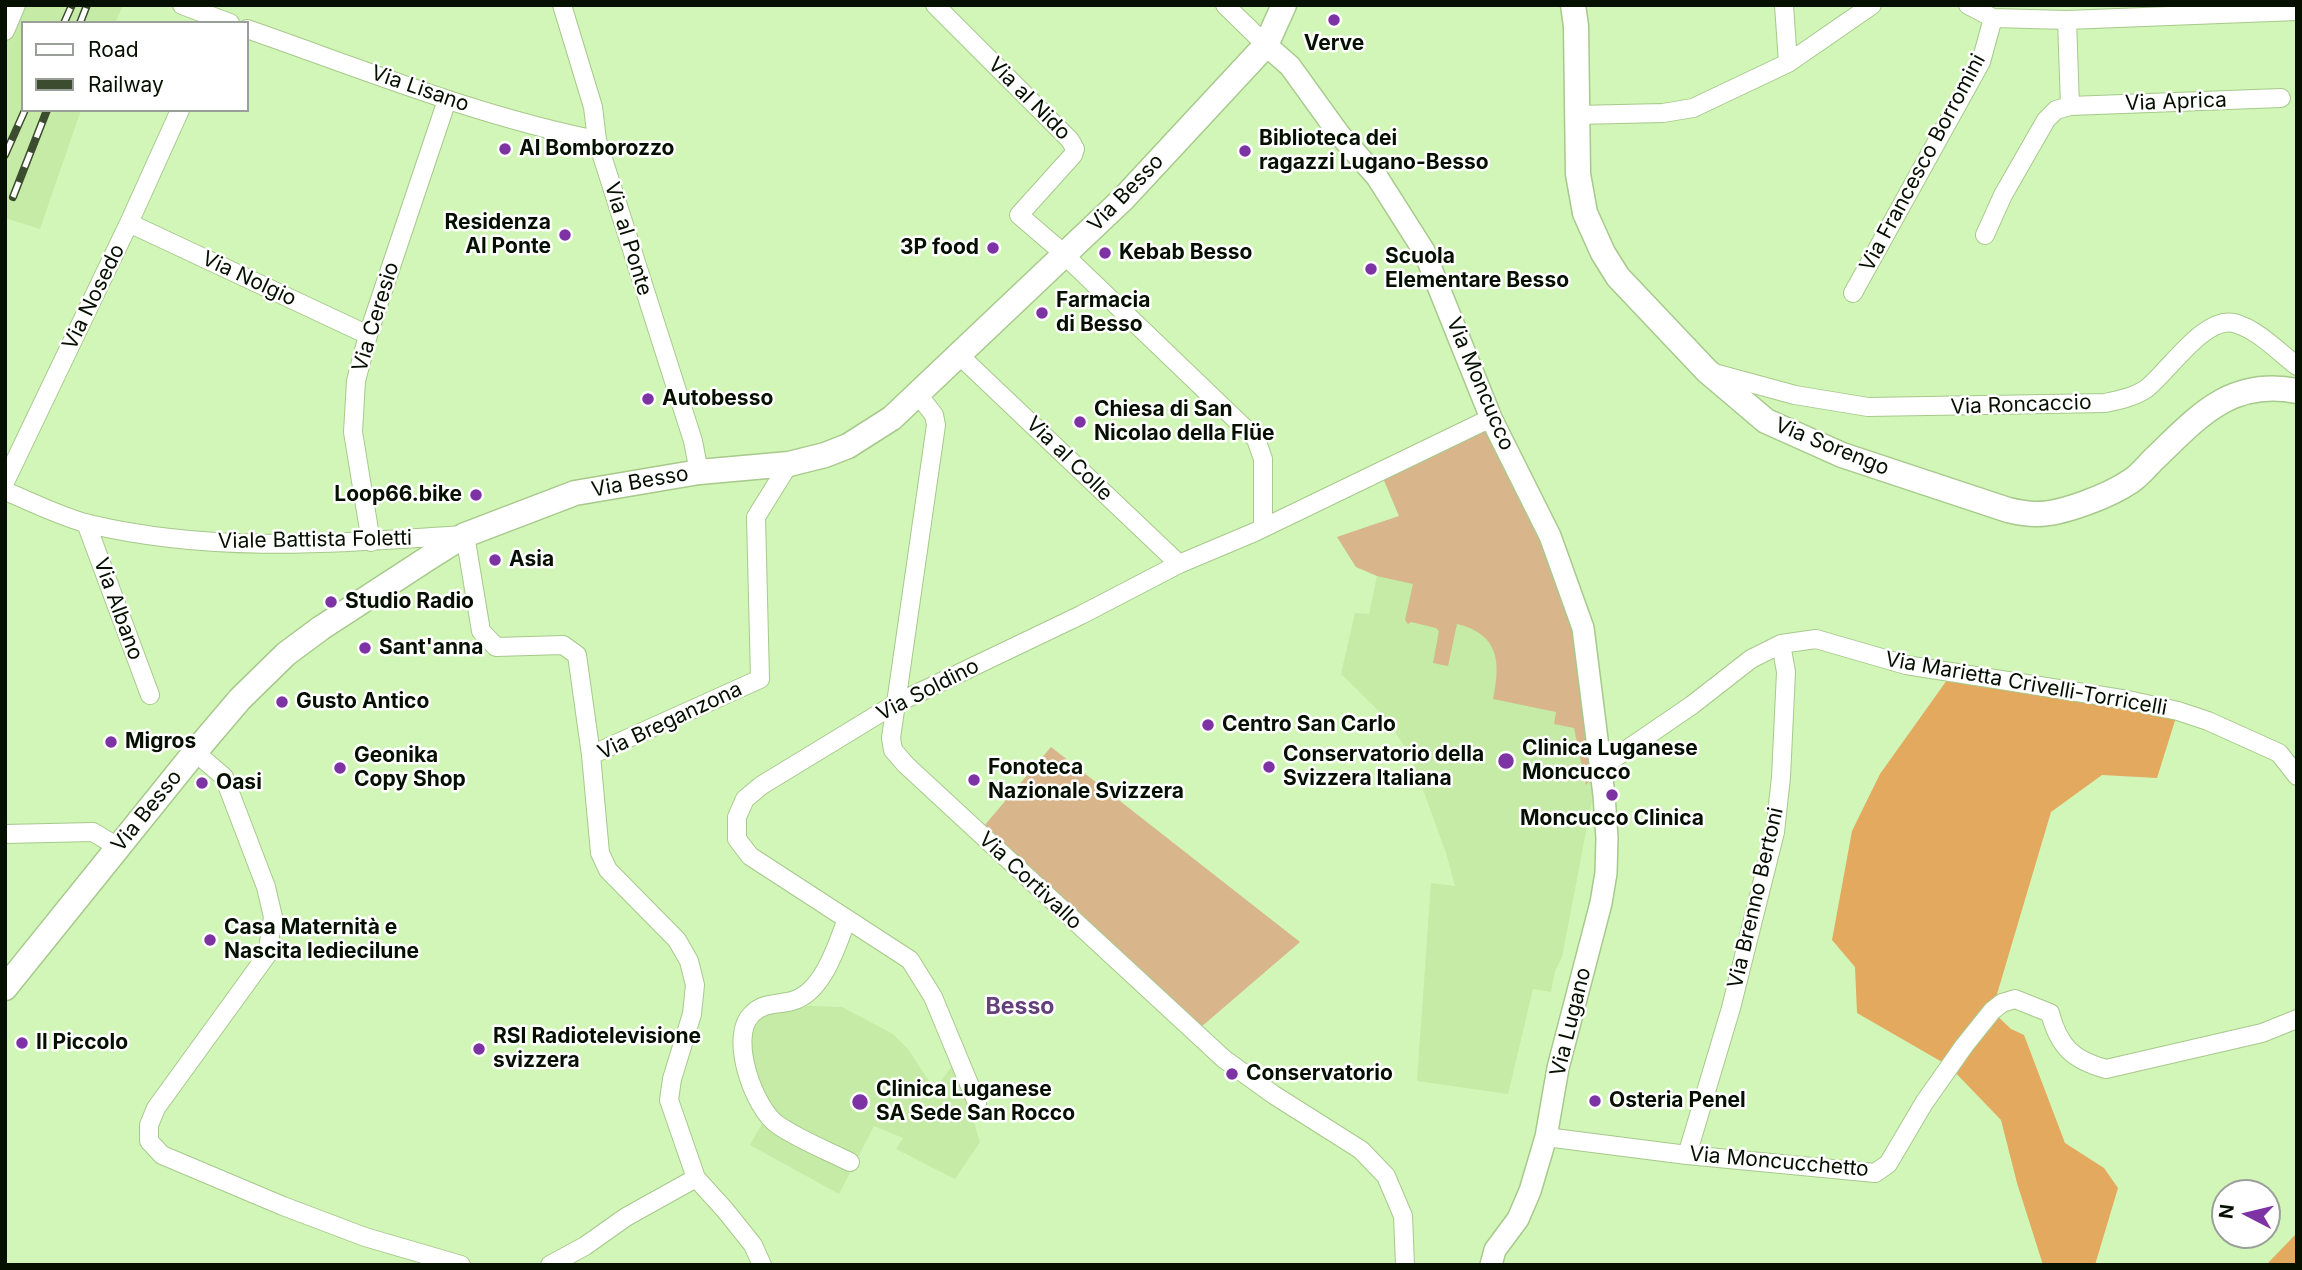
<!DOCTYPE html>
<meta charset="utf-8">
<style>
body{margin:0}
#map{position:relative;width:2302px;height:1270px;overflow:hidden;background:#d2f6b7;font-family:Inter,sans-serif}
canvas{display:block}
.frame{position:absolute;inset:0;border:7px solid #061000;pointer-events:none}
.legend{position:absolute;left:21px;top:21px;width:228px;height:91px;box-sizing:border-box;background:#fff;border:2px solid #9b9f99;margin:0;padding:9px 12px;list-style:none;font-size:21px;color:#061000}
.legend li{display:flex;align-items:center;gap:14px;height:35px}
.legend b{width:35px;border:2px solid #9b9f99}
.north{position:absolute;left:2211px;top:1179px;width:70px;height:70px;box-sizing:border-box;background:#fff;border:2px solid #9b9f99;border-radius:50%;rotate:277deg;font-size:19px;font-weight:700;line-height:28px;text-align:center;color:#061000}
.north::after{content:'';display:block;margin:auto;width:24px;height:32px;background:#7e33a5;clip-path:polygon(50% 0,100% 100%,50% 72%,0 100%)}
</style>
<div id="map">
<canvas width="2302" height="1270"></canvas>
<div class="frame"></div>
<ul class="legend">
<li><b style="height:9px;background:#fff"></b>Road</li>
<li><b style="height:9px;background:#3b4c2f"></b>Railway</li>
</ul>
<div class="north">N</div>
</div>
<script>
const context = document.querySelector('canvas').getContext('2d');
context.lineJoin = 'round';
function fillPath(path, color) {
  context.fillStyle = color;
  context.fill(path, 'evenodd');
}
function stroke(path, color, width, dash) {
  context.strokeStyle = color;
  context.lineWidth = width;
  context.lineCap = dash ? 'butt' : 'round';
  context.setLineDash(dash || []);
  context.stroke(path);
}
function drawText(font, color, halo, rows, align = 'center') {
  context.font = font + ' Inter,sans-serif';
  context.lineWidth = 5;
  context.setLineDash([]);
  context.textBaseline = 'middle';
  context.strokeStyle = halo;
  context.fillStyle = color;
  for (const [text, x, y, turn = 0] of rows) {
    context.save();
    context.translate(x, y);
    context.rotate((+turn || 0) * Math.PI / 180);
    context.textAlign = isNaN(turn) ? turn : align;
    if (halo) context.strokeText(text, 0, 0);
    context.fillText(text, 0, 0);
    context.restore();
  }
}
const built = new Path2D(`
 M 16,5 L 123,5 L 115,23 L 23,23 L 23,110 L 81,110 L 40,229 L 5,218 L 5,31 Z
 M 1491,418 L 1596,780 L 1562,957 L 1555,971 L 1551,992 L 1533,989 L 1508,1094 L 1417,1081 L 1431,883 L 1455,886 L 1446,853 L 1410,754 L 1383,715 L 1341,674 L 1355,613 L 1369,614 L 1377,576 L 1356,567 L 1337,537 L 1399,516 L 1380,471 Z
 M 782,1005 L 842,1007 L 893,1034 L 908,1049 L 935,1090 L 953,1064 L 961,1079 L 980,1142 L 955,1179 L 896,1149 L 903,1138 L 874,1126 L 839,1194 L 750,1145 L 763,1122 L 757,1113 L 750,1024 Z`);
const green = new Path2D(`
 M 1491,418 L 1583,628 L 1600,768 L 1586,785 L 1574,728 L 1554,724 L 1556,712 L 1493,699 C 1501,662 1499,634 1457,624 L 1448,666 L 1433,663 L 1439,631 L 1436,628 L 1411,622 L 1408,624 L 1405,620 L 1413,584 L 1377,576 L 1356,567 L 1337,537 L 1399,516 L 1380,471 Z
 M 1051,747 L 1300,942 L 1201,1027 L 984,826 Z`);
const forest = new Path2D(`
 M 1952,673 L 2178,711 L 2157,778 L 2102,775 L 2051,812 L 1992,1011 L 2011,1029 L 2024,1035 L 2065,1143 L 2104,1168 L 2118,1188 L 2095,1265 L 2043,1265 L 2017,1183 L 2001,1120 L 1949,1066 L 1857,1013 L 1855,967 L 1832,940 L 1852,831 L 1880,774 Z
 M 2297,1233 L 2297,1265 L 2266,1265 Z`);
const minor = new Path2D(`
 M 182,5 L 230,23
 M 562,5 L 593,107 L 597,140 L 693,441 L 699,472
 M 935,5 L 1070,140 L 1075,149 L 1073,155 L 1019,215 L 1055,246 L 1256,439 L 1263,459 L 1263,528
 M 1225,5 L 1266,45
 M 1784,5 L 1788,63
 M 1993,18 L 2067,20 L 2297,11
 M 2067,20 L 2070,106 L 2281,98
 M 247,29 C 362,69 477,116 597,140
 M 5,31 L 16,5
 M 1577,115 L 1663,113 L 1693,108 L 1788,63 L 1872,5
 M 129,223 L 368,335
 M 1985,235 L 2003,195 L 2046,120 L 2056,110 L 2070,106
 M 1853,293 L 1981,62 L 1993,18 L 1968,5
 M 959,355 L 1179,564
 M 1714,373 L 1795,395 L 1868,407 L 2105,403 C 2119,400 2134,397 2146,389 C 2169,371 2204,316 2234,323 C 2257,329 2279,352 2297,366
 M 917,393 L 934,415 L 936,425 L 891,738 L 893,750 L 906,765 L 1224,1059 L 1274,1095 L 1361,1150 L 1386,1176 L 1403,1216 L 1405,1265
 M 5,482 L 129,223 L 180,110
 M 5,491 C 32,502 61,517 89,524 C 215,554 337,543 465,535 L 481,631 L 496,647 L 563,645 L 577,655 L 591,755 L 600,853 L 608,870 L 677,940 L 689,961 L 695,985 L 692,1014 L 672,1079 L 669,1100 L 696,1178 L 725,1210 L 753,1245 L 762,1265
 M 86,523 L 150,695
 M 371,542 L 353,432 L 356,381 L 368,335 L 447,100
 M 1781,644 L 1816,639 L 1906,665 L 2128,700 L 2178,711 L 2208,721 L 2279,753 L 2297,776
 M 195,752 L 224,777 L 266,887 L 273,917 L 267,955 L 156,1108 L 149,1125 L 149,1141 L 162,1155 L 283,1206 L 365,1237 L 461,1265
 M 591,755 L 760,679 L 756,517 L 789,464
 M 1600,768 L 1692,705 L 1751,659 L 1781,644 L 1786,672 L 1781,777 L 1775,832 L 1731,1008 L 1687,1155
 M 5,834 L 93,832 L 118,847
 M 847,919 C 837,945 823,993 792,1001 C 777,1005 764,1002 752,1014 C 728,1036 754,1109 778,1125 C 800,1140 826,1150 850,1162
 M 977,1103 L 933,997 L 910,960 L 750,856 L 737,839 L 737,817 L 745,799 L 762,785 L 895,704 L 1081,615 L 1179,564 L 1255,532 L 1491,418
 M 1546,1137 L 1687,1155 L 1875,1173 L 1888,1164 L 1924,1103 L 1964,1046 L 1992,1011 L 2002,1003 L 2015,999 L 2050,1013 C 2059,1047 2073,1060 2106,1069 L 2262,1033 L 2297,1019
 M 550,1265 L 585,1246 L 626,1217 L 696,1178`);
const tertiary = new Path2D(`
 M 1266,45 L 1290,66 L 1339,134 L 1377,177 L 1424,251 L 1491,418 L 1550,536 L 1583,628 L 1604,795 L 1607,838 L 1606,873 L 1601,903 L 1558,1068 L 1546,1137 L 1530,1191 L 1518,1219 L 1495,1250 L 1491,1265`);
const secondary = new Path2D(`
 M 1573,5 L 1576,26 L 1578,174 L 1585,213 L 1603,253 L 1618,277 L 1707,371 L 1766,421 L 1842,455 L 2008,510 C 2017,512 2026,514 2035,514 C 2060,515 2109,496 2131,481 C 2139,476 2147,466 2154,459 C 2198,417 2230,378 2297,391
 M 5,988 L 195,752 L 240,699 L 286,654 L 321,628 L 430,557 L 465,535 L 575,493 L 699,472 L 789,464 L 825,455 L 848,446 L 892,418 L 1123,199 L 1266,45 L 1284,5`);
const rail = new Path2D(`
 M 64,23 L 72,5
 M 80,23 L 87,5
 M 5,155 L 25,110
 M 13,197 L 47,110`);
const markers = [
 [1334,20,7,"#7e33a5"],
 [505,149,7,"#7e33a5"],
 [1245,151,7,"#7e33a5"],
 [565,235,7,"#7e33a5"],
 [993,248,7,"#7e33a5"],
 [1105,253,7,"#7e33a5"],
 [1371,269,7,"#7e33a5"],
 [1042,313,7,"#7e33a5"],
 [648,399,7,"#7e33a5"],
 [1080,422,7,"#7e33a5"],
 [476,495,7,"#7e33a5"],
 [495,560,7,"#7e33a5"],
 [331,602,7,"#7e33a5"],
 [365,648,7,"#7e33a5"],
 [282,702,7,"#7e33a5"],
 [1208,725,7,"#7e33a5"],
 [111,742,7,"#7e33a5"],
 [1506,761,9,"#7e33a5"],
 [1269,767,7,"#7e33a5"],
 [340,768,7,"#7e33a5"],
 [974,780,7,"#7e33a5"],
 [202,783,7,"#7e33a5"],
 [1612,795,7,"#7e33a5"],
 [210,940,7,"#7e33a5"],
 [22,1043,7,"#7e33a5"],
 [479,1049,7,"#7e33a5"],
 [1232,1074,7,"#7e33a5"],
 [1595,1101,7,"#7e33a5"],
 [860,1102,9,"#7e33a5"]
];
const poiNames = [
 ["Verve",1334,44,"center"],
 ["Biblioteca dei",1259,139],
 ["ragazzi Lugano-Besso",1259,163],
 ["Al Bomborozzo",519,149],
 ["Residenza",551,223,"right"],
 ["Al Ponte",551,247,"right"],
 ["3P food",979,248,"right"],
 ["Kebab Besso",1119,253],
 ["Scuola",1385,257],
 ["Elementare Besso",1385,281],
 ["Farmacia",1056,301],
 ["di Besso",1056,325],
 ["Autobesso",662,399],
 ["Chiesa di San",1094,410],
 ["Nicolao della Flüe",1094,434],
 ["Loop66.bike",462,495,"right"],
 ["Asia",509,560],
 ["Studio Radio",345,602],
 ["Sant'anna",379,648],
 ["Gusto Antico",296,702],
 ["Centro San Carlo",1222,725],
 ["Migros",125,742],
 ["Clinica Luganese",1522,749],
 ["Moncucco",1522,773],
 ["Conservatorio della",1283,755],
 ["Svizzera Italiana",1283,779],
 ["Geonika",354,756],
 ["Copy Shop",354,780],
 ["Fonoteca",988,768],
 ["Nazionale Svizzera",988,792],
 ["Oasi",216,783],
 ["Moncucco Clinica",1612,819,"center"],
 ["Casa Maternità e",224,928],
 ["Nascita lediecilune",224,952],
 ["RSI Radiotelevisione",493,1037],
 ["svizzera",493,1061],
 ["Il Piccolo",36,1043],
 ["Conservatorio",1246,1074],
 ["Clinica Luganese",876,1090],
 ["SA Sede San Rocco",876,1114],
 ["Osteria Penel",1609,1101]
];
const streetNames = [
 ["Via Lisano",420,89,19],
 ["Via al Nido",1029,99,45],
 ["Via Aprica",2176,102,-2],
 ["Via Francesco Borromini",1923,163,-62],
 ["Via Besso",1126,193,-46],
 ["Via al Ponte",628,239,73],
 ["Via Nolgio",249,279,25],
 ["Via Nosedo",94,297,-64],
 ["Via Ceresio",376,317,-73],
 ["Via Moncucco",1480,384,67],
 ["Via Roncaccio",2021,405,-2],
 ["Via Sorengo",1832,447,22],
 ["Via al Colle",1069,459,44],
 ["Via Besso",640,482,-10],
 ["Viale Battista Foletti",315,540,-1],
 ["Via Albano",118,609,70],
 ["Via Marietta Crivelli-Torricelli",2026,684,10],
 ["Via Soldino",928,690,-27],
 ["Via Breganzona",670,721,-25],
 ["Via Besso",147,811,-51],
 ["Via Cortivallo",1030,881,43],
 ["Via Brenno Bertoni",1756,898,-77],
 ["Via Lugano",1571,1022,-76],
 ["Via Moncucchetto",1779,1162,5]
];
const neighbourhoodNames = [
 ["Besso",1020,1007]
];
fillPath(built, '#c5eba6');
fillPath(green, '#d8b58b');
fillPath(forest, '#e3a95f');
stroke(minor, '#a7c98c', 20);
stroke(tertiary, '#a7c98c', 24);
stroke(secondary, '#a7c98c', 27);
stroke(minor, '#fff', 18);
stroke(tertiary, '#fff', 21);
stroke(secondary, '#fff', 24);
stroke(rail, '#3b4c2f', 8);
stroke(rail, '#fff', 5, [16]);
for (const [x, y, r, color] of markers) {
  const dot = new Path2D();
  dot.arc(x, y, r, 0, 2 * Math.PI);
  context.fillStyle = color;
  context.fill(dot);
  stroke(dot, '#fff', 2.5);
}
drawText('bold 21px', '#061000', '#fff', poiNames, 'left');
drawText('21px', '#061000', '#fff', streetNames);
drawText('bold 23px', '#65417b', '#fff', neighbourhoodNames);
</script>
